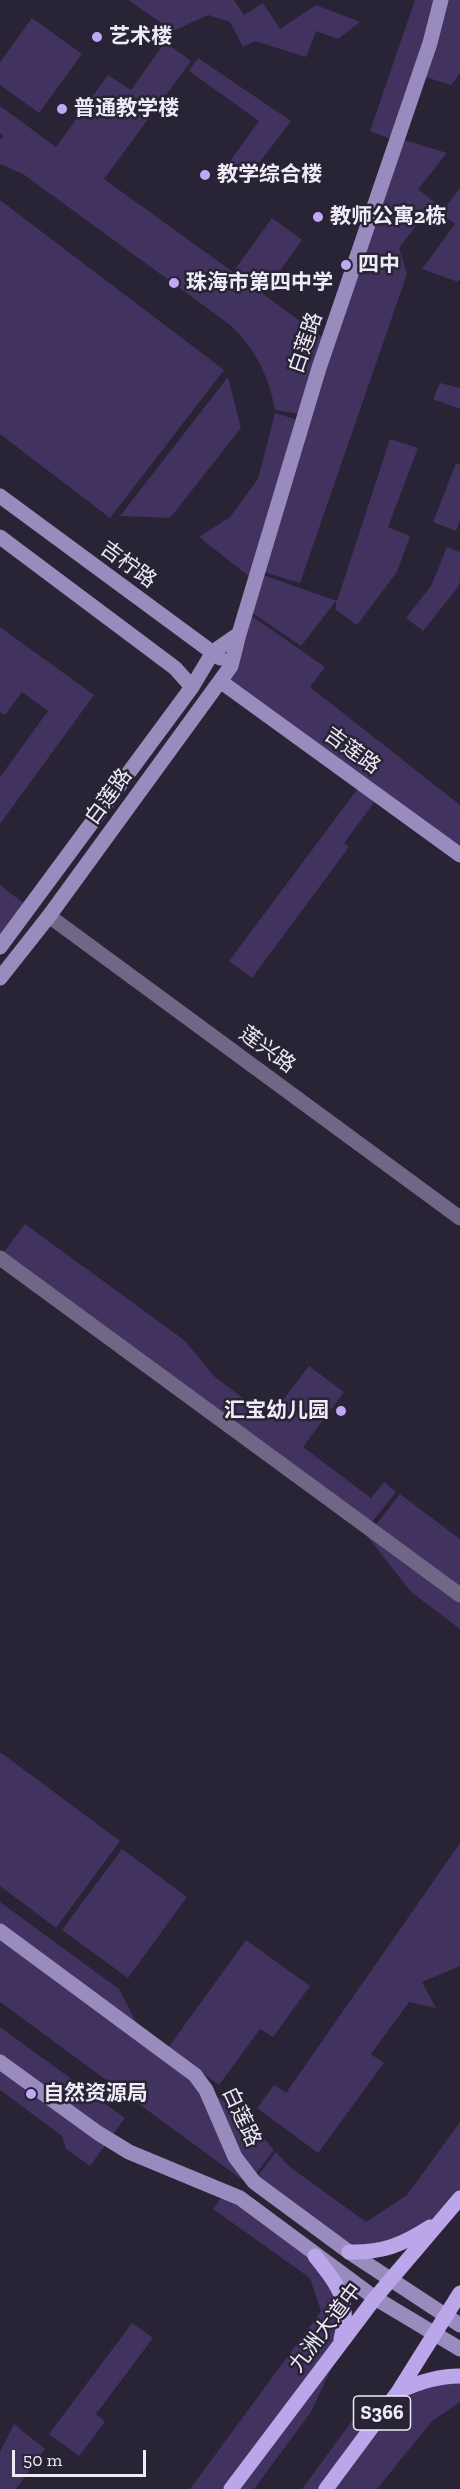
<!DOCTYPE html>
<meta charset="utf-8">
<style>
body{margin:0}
#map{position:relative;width:460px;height:2489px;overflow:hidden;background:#282335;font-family:"Zilla Slab",serif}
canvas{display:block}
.scale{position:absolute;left:12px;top:2450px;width:134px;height:27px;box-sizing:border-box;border:3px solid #eeebf7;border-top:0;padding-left:8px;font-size:18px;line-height:21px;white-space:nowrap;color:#eeebf7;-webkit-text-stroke:4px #282335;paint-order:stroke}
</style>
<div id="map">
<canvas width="460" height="2489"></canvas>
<div class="scale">50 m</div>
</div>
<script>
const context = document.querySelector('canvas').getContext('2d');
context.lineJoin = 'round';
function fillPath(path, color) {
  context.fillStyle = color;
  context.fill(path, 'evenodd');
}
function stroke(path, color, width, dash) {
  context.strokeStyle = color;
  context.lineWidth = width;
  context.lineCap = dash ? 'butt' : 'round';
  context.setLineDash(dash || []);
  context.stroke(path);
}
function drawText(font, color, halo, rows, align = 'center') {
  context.font = font + ' "Zilla Slab","Noto Sans SC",serif';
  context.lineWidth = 5;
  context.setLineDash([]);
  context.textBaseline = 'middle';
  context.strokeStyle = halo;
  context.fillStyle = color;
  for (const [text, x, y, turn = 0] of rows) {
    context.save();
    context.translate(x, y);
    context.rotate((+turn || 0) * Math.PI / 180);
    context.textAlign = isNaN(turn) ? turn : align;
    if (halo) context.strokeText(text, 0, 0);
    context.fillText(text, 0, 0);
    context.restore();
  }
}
const green = new Path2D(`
 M 128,0 L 234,0 L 244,15 L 263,3 L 280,29 L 316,5 L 360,22 L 338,39 L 316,31 L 306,57 L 255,41 L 243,47 L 230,22 L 208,15 L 173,31 Z
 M 415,0 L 438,0 L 393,140 L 370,131 Z
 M 446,0 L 460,0 L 460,73 L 451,85 L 425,77 Z
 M 32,18 L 82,54 L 39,113 L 0,85 L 0,62 Z
 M 165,42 L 191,61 L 104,179 L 233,272 L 272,218 L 302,240 L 263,294 L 322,337 L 299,414 L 275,410 C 269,376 255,348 229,324 L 23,174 L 0,164 L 0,140 L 3,136 L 0,133 L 0,106 L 56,147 L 108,75 L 131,90 Z
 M 198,58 L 291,121 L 247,179 L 227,165 L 259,121 L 189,71 Z
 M 401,139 L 447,153 L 418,189 L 434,202 L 399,248 L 407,274 L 300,583 L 264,572 L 325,369 Z
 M 460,188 L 460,279 L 458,282 L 422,269 L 455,224 L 441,213 Z
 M 0,200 L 224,370 L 110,518 L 0,434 Z
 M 228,377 L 241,428 L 170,518 L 120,516 Z
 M 440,383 L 460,388 L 460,409 L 433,399 Z
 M 275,413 L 298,420 L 251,578 L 199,537 L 230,517 L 258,479 Z
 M 390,439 L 418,448 L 388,527 L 410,536 L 397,572 L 357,625 L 336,610 L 336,601 L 301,646 L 251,612 L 263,575 L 337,601 Z
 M 456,463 L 460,465 L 460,520 L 456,531 L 433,522 Z
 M 447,547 L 460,552 L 460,581 L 458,587 L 423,631 L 406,618 L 431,586 Z
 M 249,614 L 325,667 L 310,687 L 460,805 L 460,849 L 225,681 Z
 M 0,627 L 94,695 L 0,824 L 0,777 L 48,711 L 22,692 L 5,715 L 0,712 Z
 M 359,787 L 376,800 L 344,843 L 349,847 L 252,978 L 229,961 Z
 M 0,885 L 26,905 L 0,940 Z
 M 25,1224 L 184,1340 L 215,1377 L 269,1418 L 309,1366 L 344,1392 L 303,1447 L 371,1498 L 384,1482 L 396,1492 L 364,1532 L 0,1257 Z
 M 400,1494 L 460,1539 L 460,1629 L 411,1592 L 367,1536 Z
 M 0,1752 L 120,1841 L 56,1928 L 0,1886 Z
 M 460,1843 L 460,1966 L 422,1982 L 436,2008 L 409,2002 L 371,2054 L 384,2063 L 318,2153 L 257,2108 L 274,2085 L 286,2093 Z
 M 122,1849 L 187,1897 L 128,1978 L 62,1930 Z
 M 0,1902 L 119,1989 L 149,2047 L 245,2117 L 274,2150 L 248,2184 L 0,2002 Z
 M 246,1940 L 310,1986 L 273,2037 L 260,2029 L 219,2085 L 168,2048 Z
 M 0,2027 L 125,2118 L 90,2166 L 66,2149 L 62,2136 L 0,2090 Z
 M 460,2122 L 460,2201 L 435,2221 L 392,2244 L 348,2249 L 250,2186 L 276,2152 L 290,2167 L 366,2222 L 407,2195 Z
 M 226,2191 L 315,2256 L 345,2306 L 331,2369 L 311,2412 L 254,2489 L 190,2489 L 321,2311 L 310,2278 L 213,2209 Z
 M 132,2323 L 153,2338 L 96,2414 L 105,2422 L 79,2456 L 49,2434 Z
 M 460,2378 L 460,2402 L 432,2421 L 377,2489 L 302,2489 L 352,2421 L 385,2400 Z
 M 14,2424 L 45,2449 L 16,2489 L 0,2489 L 0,2452 Z`);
const minor = new Path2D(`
 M 49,916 L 460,1218
 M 0,1258 L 460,1595`);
const secondary = new Path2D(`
 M 0,496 L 220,658
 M 0,537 L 175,668 L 192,687
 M 220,681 L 460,855
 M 0,947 L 192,687 L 213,652 L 239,634
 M 0,978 L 49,916 L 231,666 L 239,634 L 319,368 L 430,43 L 441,0
 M 0,1931 L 195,2075 L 206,2090 L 235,2157 L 254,2182 L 349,2252 L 460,2325
 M 0,2062 L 98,2133 L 129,2152 L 240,2198 L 375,2298 L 460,2349`);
const primary = new Path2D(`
 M 349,2252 C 382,2253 402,2245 430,2227
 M 315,2256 C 338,2285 351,2300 341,2339
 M 398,2392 C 418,2382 437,2376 460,2376
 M 231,2489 L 375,2298 L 460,2198
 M 326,2489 L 398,2392 L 460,2293`);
const markers = [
 [97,37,6,"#c0a8f4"],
 [62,109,6,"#c0a8f4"],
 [205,175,6,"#c0a8f4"],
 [318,217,6,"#c0a8f4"],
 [346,265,6,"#c0a8f4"],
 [174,283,6,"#c0a8f4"],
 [341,1411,6,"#c0a8f4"],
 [31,2094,6,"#c0a8f4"]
];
const shields = [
 [382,2413,57]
];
const shieldNames = [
 ["S366",382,2413]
];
const poiNames = [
 ["艺术楼",109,37],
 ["普通教学楼",74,109],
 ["教学综合楼",217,175],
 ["教师公寓2栋",330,217],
 ["四中",358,265],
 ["珠海市第四中学",186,283],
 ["汇宝幼儿园",329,1411,"right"],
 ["自然资源局",43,2094]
];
const streetNames = [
 ["白莲路",306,343,-71],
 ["吉柠路",128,565,36],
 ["吉莲路",352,751,36],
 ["白莲路",109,797,-54],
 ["莲兴路",267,1050,36],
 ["白莲路",241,2117,65],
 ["九洲大道中",326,2328,-53]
];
fillPath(green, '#41325f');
stroke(minor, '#706787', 15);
stroke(secondary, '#9a8bbf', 15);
stroke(primary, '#bba6ea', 15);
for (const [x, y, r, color] of markers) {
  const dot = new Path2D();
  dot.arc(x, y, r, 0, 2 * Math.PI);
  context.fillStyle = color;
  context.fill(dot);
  stroke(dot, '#282335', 2);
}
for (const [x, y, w] of shields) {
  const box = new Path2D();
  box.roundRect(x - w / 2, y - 17, w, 34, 4.5);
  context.fillStyle = '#282335';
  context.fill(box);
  stroke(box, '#eeebf7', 1.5);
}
drawText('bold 20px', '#eeebf7', null, shieldNames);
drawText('bold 21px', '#eeebf7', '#282335', poiNames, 'left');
drawText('21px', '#eeebf7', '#282335', streetNames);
</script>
